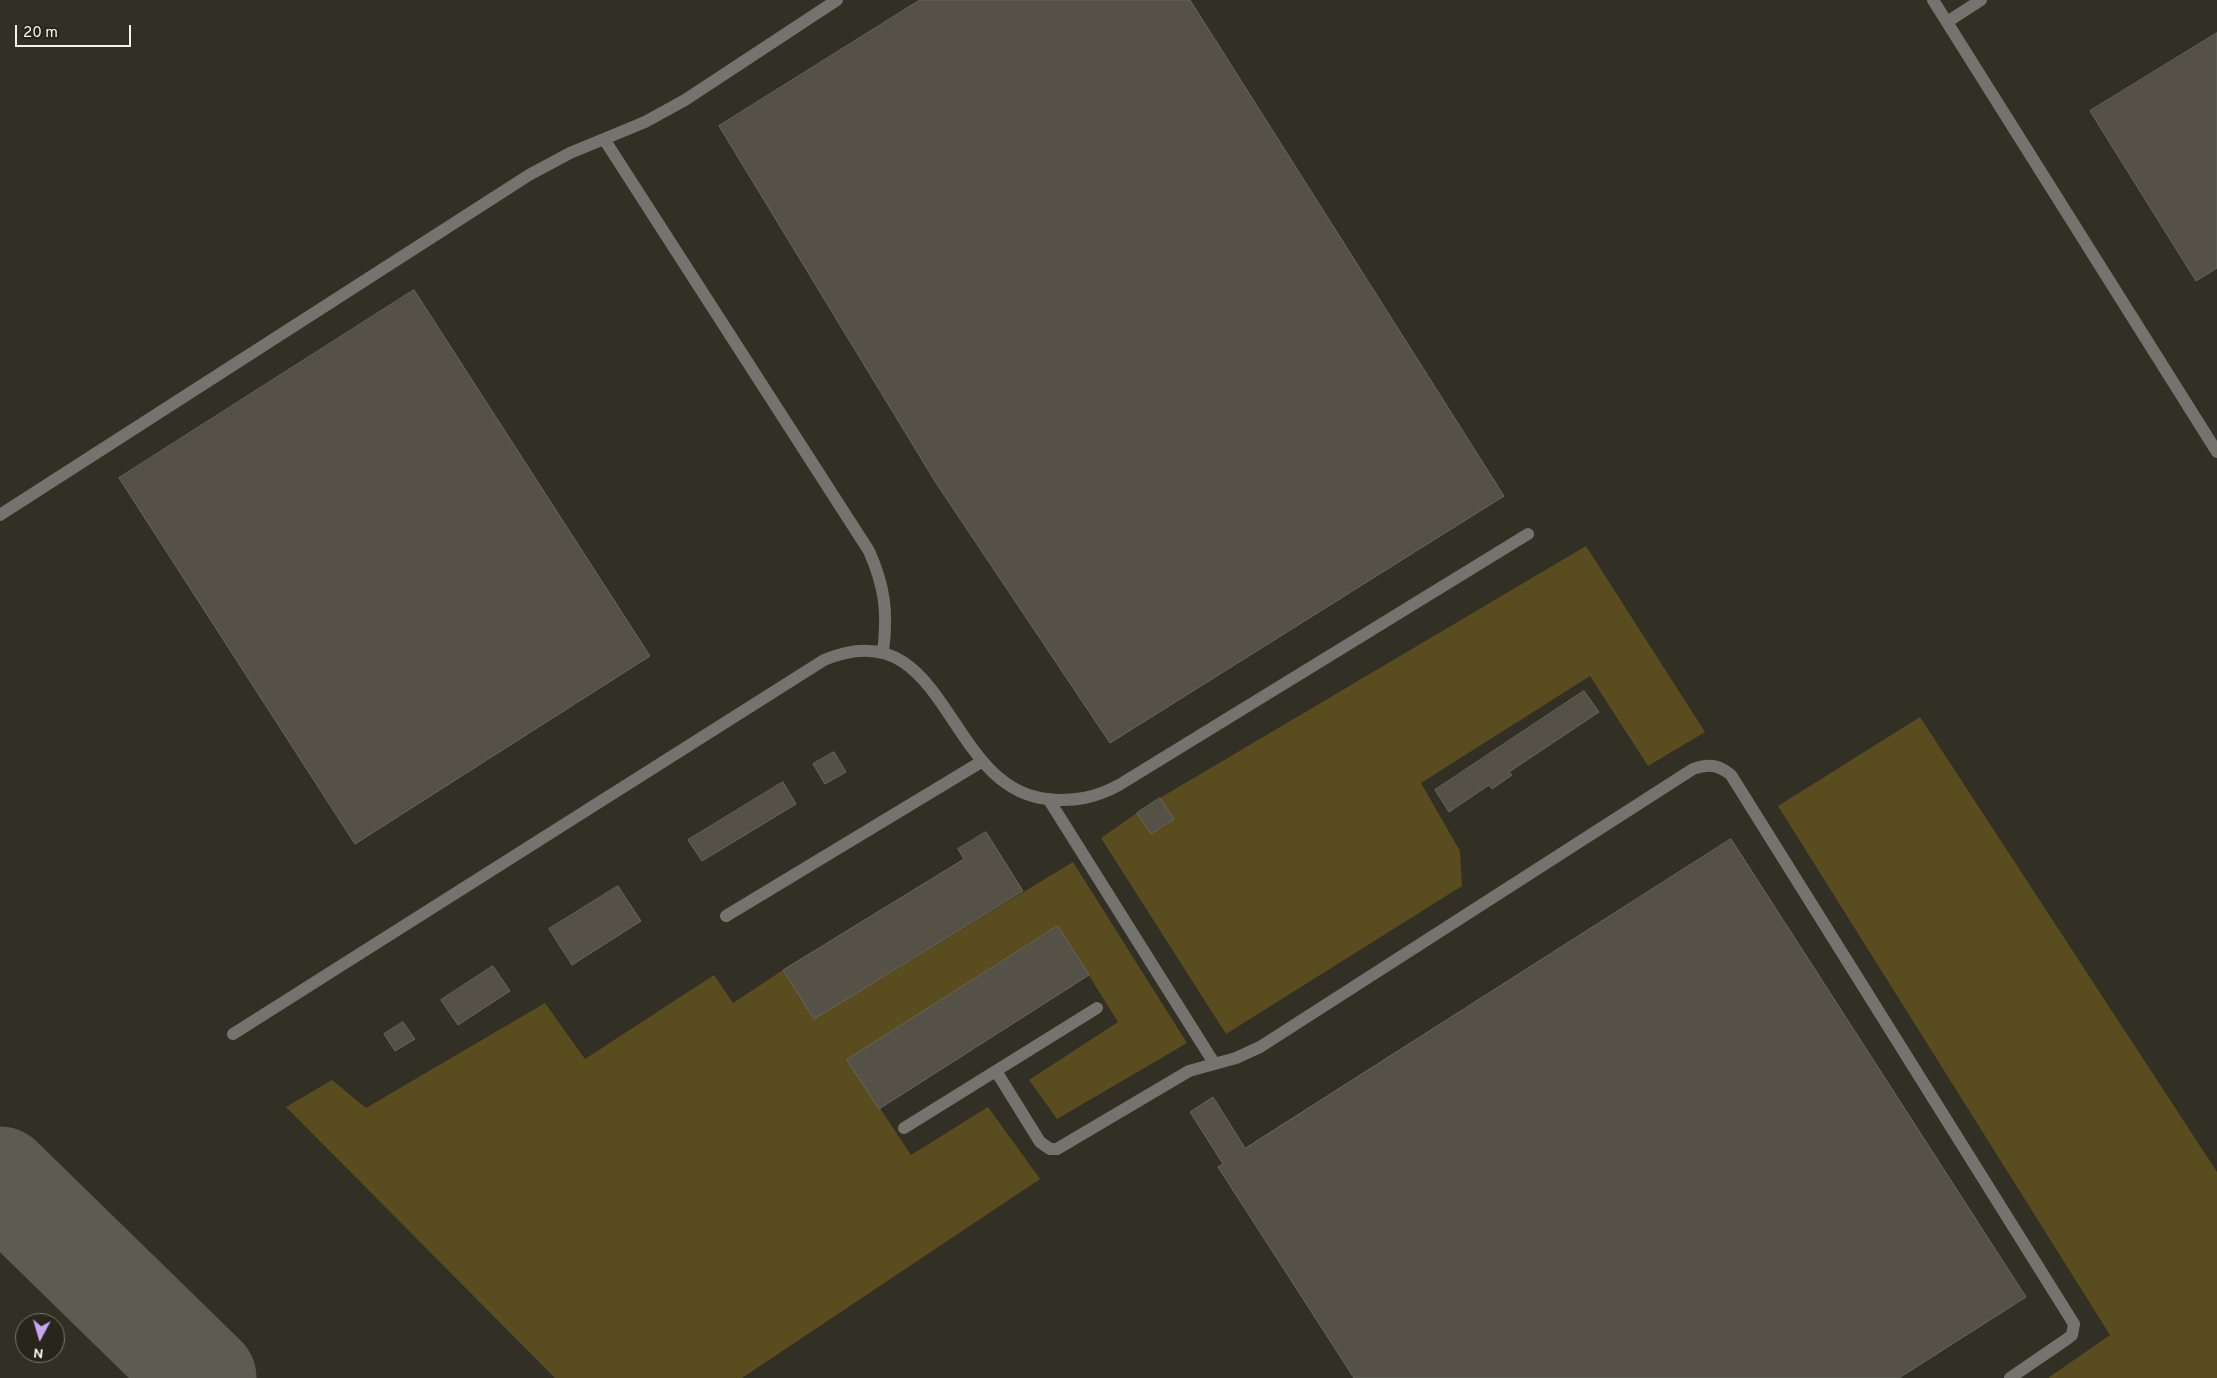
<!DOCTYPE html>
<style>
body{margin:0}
#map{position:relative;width:2217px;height:1378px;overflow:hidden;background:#322f25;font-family:Overpass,sans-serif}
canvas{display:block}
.north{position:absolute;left:15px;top:1313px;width:50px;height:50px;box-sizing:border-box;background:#28251b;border:1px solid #7a776f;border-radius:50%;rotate:186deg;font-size:14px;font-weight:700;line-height:20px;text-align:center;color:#f5f3ec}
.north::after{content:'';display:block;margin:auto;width:18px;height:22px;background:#c6a6f0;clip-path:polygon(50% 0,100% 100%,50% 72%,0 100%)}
.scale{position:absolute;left:15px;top:25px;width:116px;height:22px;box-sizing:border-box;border:2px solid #f5f3ec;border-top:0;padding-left:6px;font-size:15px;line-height:18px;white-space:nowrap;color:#f5f3ec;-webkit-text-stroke:4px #28251b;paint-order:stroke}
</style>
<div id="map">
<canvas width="2217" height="1378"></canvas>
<div class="north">N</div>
<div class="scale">20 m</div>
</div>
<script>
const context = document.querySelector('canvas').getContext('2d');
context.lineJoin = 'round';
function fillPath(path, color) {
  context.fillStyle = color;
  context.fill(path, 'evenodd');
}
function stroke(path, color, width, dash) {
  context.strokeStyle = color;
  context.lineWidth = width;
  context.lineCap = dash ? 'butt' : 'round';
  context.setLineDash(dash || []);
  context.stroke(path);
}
const green = new Path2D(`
 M 1586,546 L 1705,732 L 1648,766 L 1590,676 L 1421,783 L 1460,851 L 1462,886 L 1226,1034 L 1101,838 L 1137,813 L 1151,834 L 1174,819 L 1160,798 Z
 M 1920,717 L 2217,1172 L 2217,1378 L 2048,1378 L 2110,1335 L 1778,806 Z
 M 1073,862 L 1187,1043 L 1057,1119 L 1029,1080 L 1118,1022 L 1058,926 L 848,1060 L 911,1155 L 988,1107 L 1040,1179 L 742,1378 L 555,1378 L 286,1107 L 332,1080 L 366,1108 L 545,1003 L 585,1059 L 714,975 L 733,1003 L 783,970 L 814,1019 Z`);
const taxiway = new Path2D(`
 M 0,1179 L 204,1378`);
const building = new Path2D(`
 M 920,0 L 1190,0 L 1504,496 L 1110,743 L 936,483 L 719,126 Z
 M 2217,33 L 2217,268 L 2196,281 L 2090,111 Z
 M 414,290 L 650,656 L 355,844 L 119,478 Z
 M 1584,691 L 1599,712 L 1509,772 L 1512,775 L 1492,789 L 1489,785 L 1449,812 L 1435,790 Z
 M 834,752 L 846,772 L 825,784 L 813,764 Z
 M 783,782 L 796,804 L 702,861 L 688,840 Z
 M 1160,798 L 1174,819 L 1151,834 L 1137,813 Z
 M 986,832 L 1023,891 L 814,1019 L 783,970 L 964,859 L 958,849 Z
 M 1731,839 L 2026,1297 L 1899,1378 L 1354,1378 L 1218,1167 L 1223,1164 L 1190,1112 L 1213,1097 L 1245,1148 Z
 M 618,886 L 641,921 L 572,965 L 549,929 Z
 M 1058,926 L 1089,975 L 879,1109 L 847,1060 Z
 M 493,966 L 510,991 L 458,1025 L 441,1000 Z
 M 403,1022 L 415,1039 L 395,1051 L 384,1034 Z`);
const lane = new Path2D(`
 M 1933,0 L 2217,452
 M 1947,22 L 1981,0
 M 604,139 L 869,551 C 885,587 888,613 883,652
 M 0,515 L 529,175 L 570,153 L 645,122 L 685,100 L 837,0
 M 1049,800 L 1214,1063
 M 726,916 L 981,762
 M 233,1034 L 824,660 C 948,608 944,788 1047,799 C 1074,802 1095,798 1119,785 L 1528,534
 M 996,1071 L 1040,1142 L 1050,1149 L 1057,1149 L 1189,1071 L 1236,1058 L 1260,1047 L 1693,769 C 1708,763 1719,765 1731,775 L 2074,1324 L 2072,1335 L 2067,1339 L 2010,1378
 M 904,1128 L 1097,1008`);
fillPath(green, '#594d20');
stroke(taxiway, '#5e5c52', 105);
fillPath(building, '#555146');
stroke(building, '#69665a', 1);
stroke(lane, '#74736d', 12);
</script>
